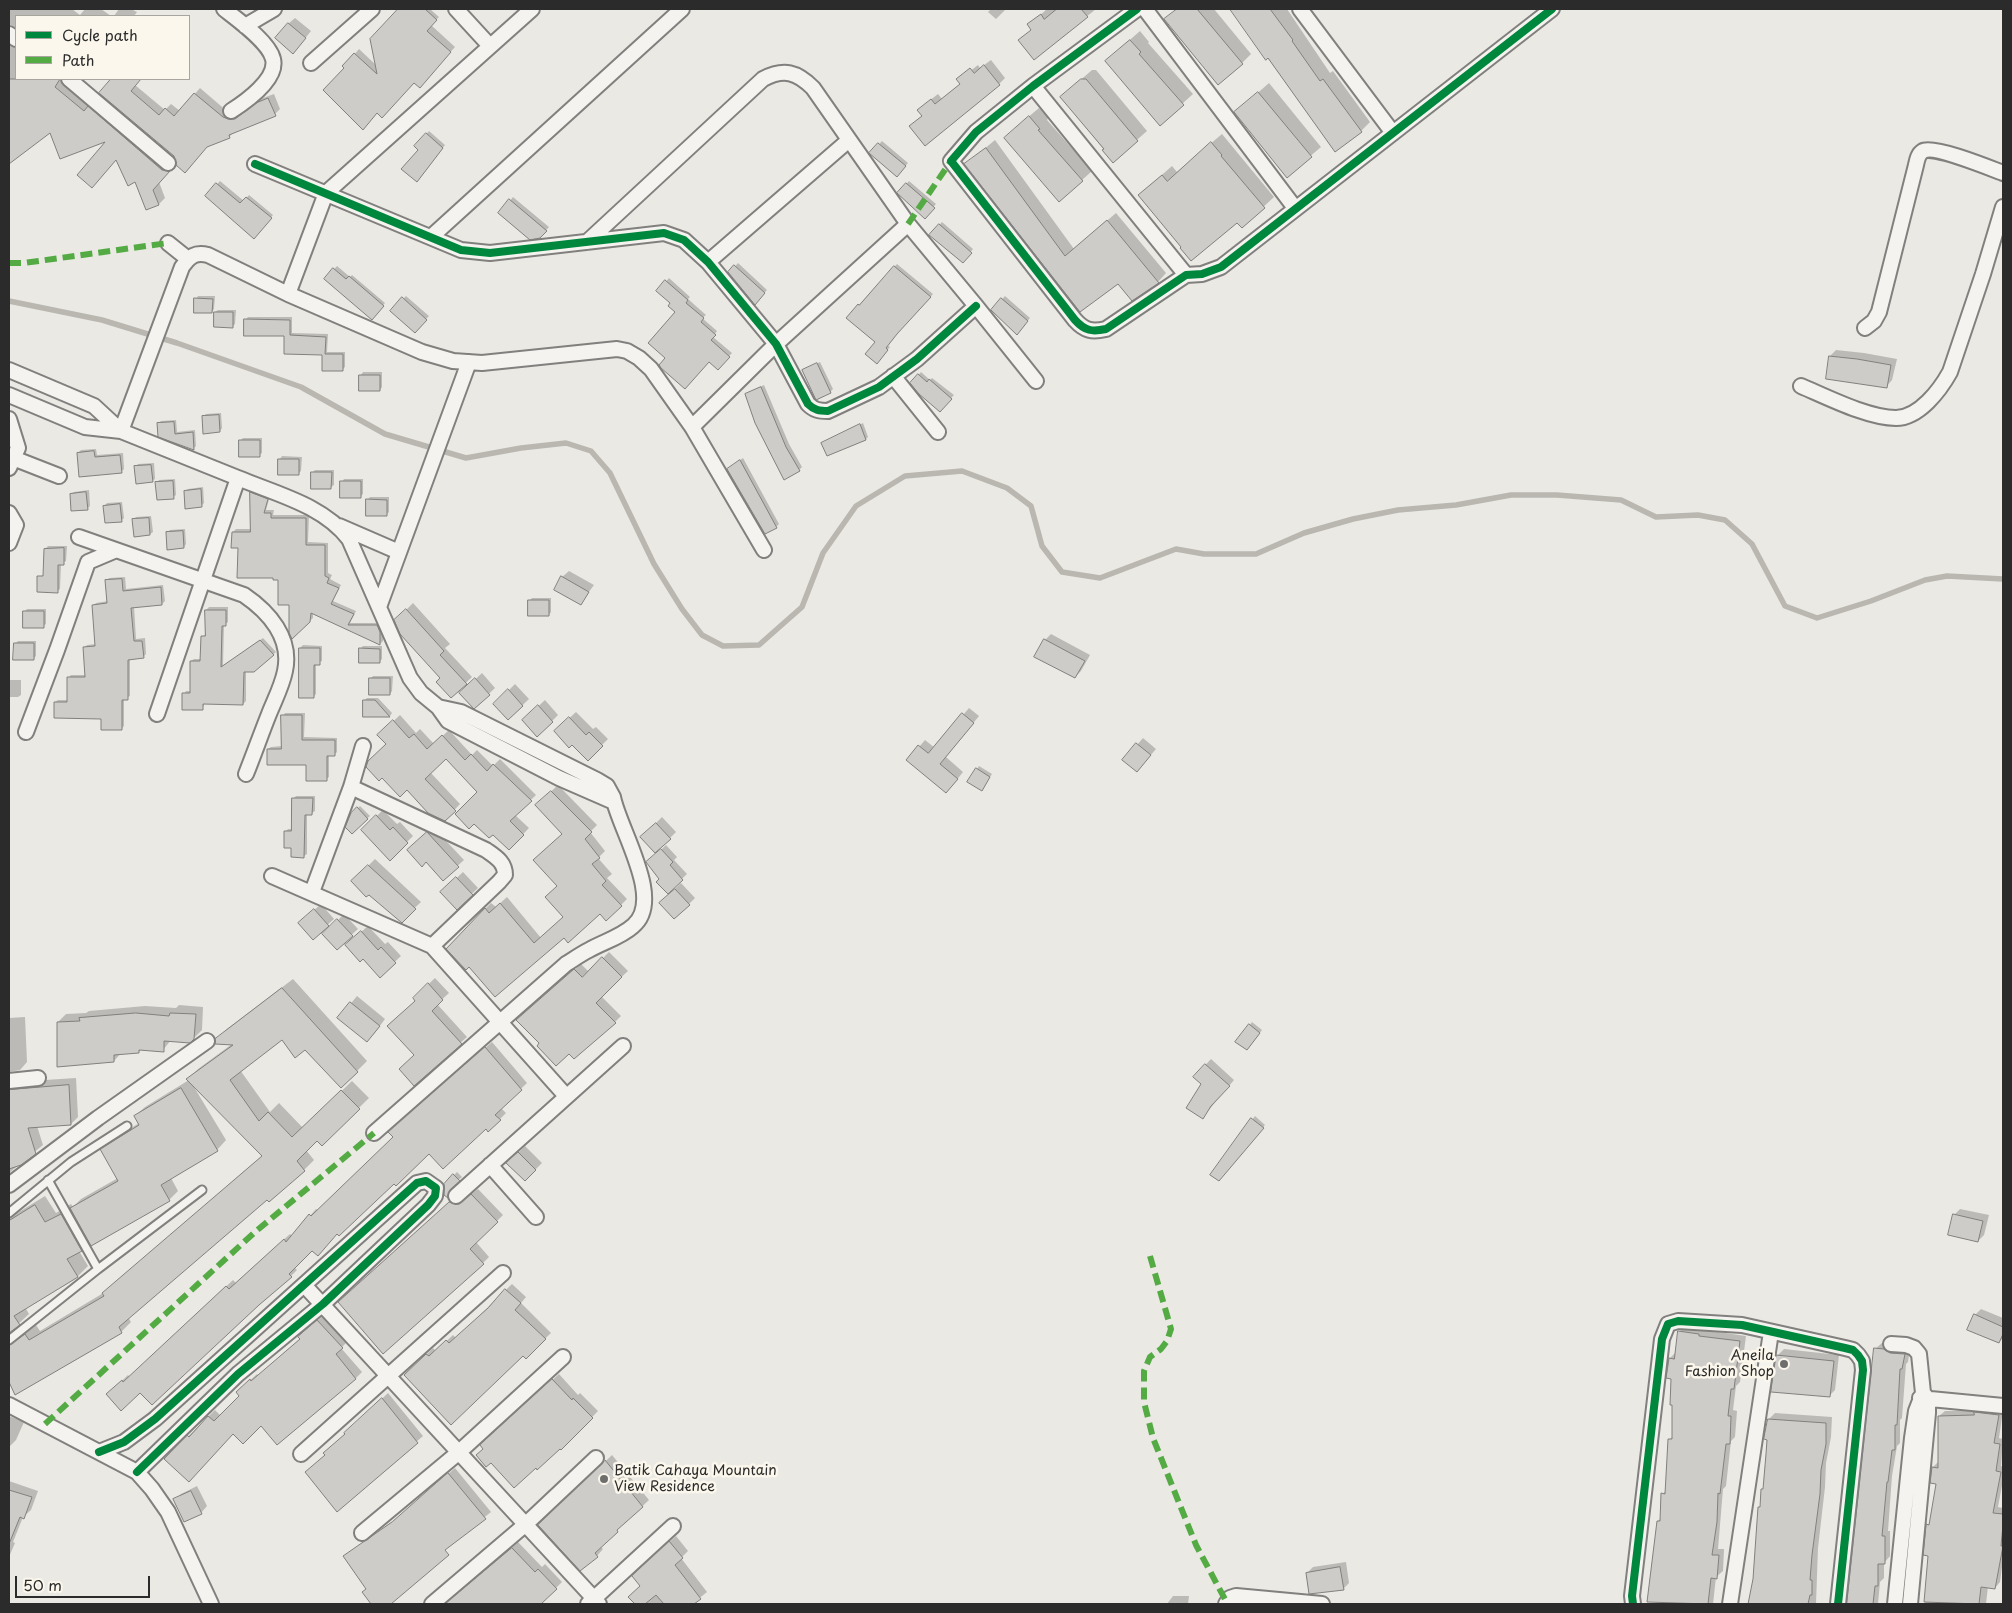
<!DOCTYPE html>
<style>
body{margin:0}
#map{position:relative;width:2012px;height:1613px;overflow:hidden;background:#eae9e4;font-family:"Playpen Sans",sans-serif}
canvas{display:block}
.frame{position:absolute;inset:0;border:10px solid #2b2b2b;pointer-events:none}
.legend{position:absolute;left:15px;top:15px;width:175px;height:65px;box-sizing:border-box;background:#fbf7ec;border:1px solid #a8a59f;margin:0;padding:6px 9px;list-style:none;font-size:15px;color:#2b2b2b}
.legend li{display:flex;align-items:center;gap:10px;height:25px}
.legend b{width:25px;border:1px solid #a8a59f}
.scale{position:absolute;left:15px;top:1576px;width:135px;height:22px;box-sizing:border-box;border:2px solid #2b2b2b;border-top:0;padding-left:6px;font-size:15px;line-height:18px;white-space:nowrap;color:#2b2b2b;-webkit-text-stroke:4px #fbf7ec;paint-order:stroke}
</style>
<div id="map">
<canvas width="2012" height="1613"></canvas>
<div class="frame"></div>
<ul class="legend">
<li><b style="height:6px;background:#00873e"></b>Cycle path</li>
<li><b style="height:6px;background:#54ab44"></b>Path</li>
</ul>
<div class="scale">50 m</div>
</div>
<script>
const context = document.querySelector('canvas').getContext('2d');
context.lineJoin = 'round';
function fillPath(path, color) {
  context.fillStyle = color;
  context.fill(path, 'evenodd');
}
function stroke(path, color, width, dash) {
  context.strokeStyle = color;
  context.lineWidth = width;
  context.lineCap = dash ? 'butt' : 'round';
  context.setLineDash(dash || []);
  context.stroke(path);
}
function drawText(font, color, halo, rows, align = 'center') {
  context.font = font + ' "Playpen Sans",sans-serif';
  context.lineWidth = 5;
  context.setLineDash([]);
  context.textBaseline = 'middle';
  context.strokeStyle = halo;
  context.fillStyle = color;
  for (const [text, x, y, turn = 0] of rows) {
    context.save();
    context.translate(x, y);
    context.rotate((+turn || 0) * Math.PI / 180);
    context.textAlign = isNaN(turn) ? turn : align;
    if (halo) context.strokeText(text, 0, 0);
    context.fillText(text, 0, 0);
    context.restore();
  }
}
const shadow = new Path2D(`
 M 9,9 L 72,9 L 80,15 L 85,9 L 101,9 L 111,16 L 16,16 L 16,28 L 9,24 Z
 M 119,9 L 131,9 L 137,12 L 134,16 L 114,16 Z
 M 400,9 L 430,9 L 439,17 L 431,25 L 455,47 L 424,81 L 414,81 L 381,116 L 344,66 L 359,49 L 376,65 L 371,39 Z
 M 991,9 L 1006,9 L 996,19 L 988,12 Z
 M 1047,9 L 1096,9 L 1034,59 L 1032,29 L 1029,25 Z
 M 1177,9 L 1214,9 L 1251,54 L 1242,63 L 1166,19 Z
 M 1232,9 L 1287,9 L 1330,73 L 1333,71 L 1370,122 L 1361,131 L 1335,150 Z
 M 295,18 L 311,31 L 299,46 L 288,24 Z
 M 1140,31 L 1149,42 L 1148,43 L 1193,94 L 1160,124 L 1116,52 Z
 M 9,32 L 16,38 L 16,79 L 61,79 L 60,80 L 91,105 L 169,164 L 175,165 L 159,182 L 165,198 L 159,204 L 136,180 L 109,139 L 51,131 L 9,163 L 9,129 L 28,114 L 9,97 Z
 M 991,60 L 1005,78 L 999,84 L 910,126 L 923,115 L 925,104 L 938,94 L 942,99 L 961,84 L 965,75 L 978,65 L 980,68 Z
 M 1092,70 L 1096,70 L 1147,131 L 1113,161 L 1061,97 Z
 M 113,79 L 139,79 L 135,85 L 165,110 L 171,104 L 180,111 L 200,88 L 228,112 L 238,115 L 263,98 L 274,94 L 280,109 L 275,114 L 235,131 L 229,137 L 175,156 L 101,93 Z
 M 1269,83 L 1321,147 L 1287,176 L 1236,112 Z
 M 1039,108 L 1048,118 L 1047,120 L 1092,171 L 1060,200 L 1015,128 Z
 M 429,131 L 445,145 L 420,178 L 420,150 L 416,146 Z
 M 1222,134 L 1274,197 L 1242,227 L 1237,221 L 1183,247 L 1139,195 L 1172,166 L 1177,172 Z
 M 995,140 L 1074,249 L 1116,213 L 1166,273 L 1158,282 L 1133,299 L 1119,282 L 1080,310 L 966,164 Z
 M 882,141 L 908,163 L 900,172 L 871,153 Z
 M 220,181 L 244,201 L 249,195 L 273,215 L 256,235 L 206,196 Z
 M 909,181 L 936,204 L 924,217 L 899,193 Z
 M 513,197 L 549,227 L 540,237 L 500,213 Z
 M 942,222 L 973,249 L 963,261 L 931,235 Z
 M 738,263 L 767,290 L 755,303 L 730,272 Z
 M 897,264 L 933,294 L 919,309 L 918,308 L 887,345 L 890,347 L 877,362 L 877,342 L 859,305 Z
 M 337,266 L 350,277 L 352,275 L 385,303 L 372,318 L 325,279 Z
 M 669,278 L 690,297 L 688,299 L 706,315 L 702,318 L 717,331 L 713,337 L 732,353 L 718,368 L 709,360 L 667,358 L 676,312 L 672,303 L 658,291 Z
 M 198,296 L 215,296 L 214,309 L 212,312 L 196,299 Z
 M 406,296 L 429,316 L 415,331 L 392,311 Z
 M 1005,296 L 1030,318 L 1017,333 L 992,310 Z
 M 218,310 L 236,310 L 235,324 L 233,326 L 215,312 Z
 M 248,317 L 292,317 L 292,333 L 328,334 L 327,352 L 345,352 L 345,367 L 342,370 L 323,353 L 285,335 L 245,320 Z
 M 1836,350 L 1864,353 L 1897,359 L 1892,380 L 1886,387 L 1830,356 Z
 M 820,362 L 833,389 L 830,392 L 803,370 Z
 M 363,372 L 382,372 L 382,387 L 380,390 L 361,375 Z
 M 921,372 L 930,380 L 932,378 L 954,395 L 940,410 L 912,383 Z
 M 764,385 L 789,444 L 802,467 L 799,470 L 746,394 Z
 M 221,413 L 222,428 L 220,431 L 203,417 L 206,414 Z
 M 176,420 L 177,432 L 195,430 L 196,446 L 193,449 L 158,424 L 161,421 Z
 M 863,423 L 868,437 L 866,439 L 823,443 Z
 M 243,438 L 262,438 L 262,453 L 259,455 L 240,441 Z
 M 96,449 L 97,455 L 123,453 L 124,469 L 121,472 L 78,453 L 81,450 Z
 M 282,456 L 302,457 L 301,471 L 298,474 L 280,459 Z
 M 743,458 L 779,524 L 776,527 L 728,469 Z
 M 154,463 L 155,479 L 152,481 L 136,467 L 138,464 Z
 M 315,470 L 334,470 L 334,485 L 331,487 L 312,473 Z
 M 175,479 L 176,495 L 173,497 L 157,483 L 159,480 Z
 M 344,479 L 363,479 L 363,494 L 360,497 L 342,482 Z
 M 203,487 L 204,503 L 201,506 L 185,491 L 188,489 Z
 M 89,490 L 90,506 L 87,509 L 71,494 L 74,492 Z
 M 254,490 L 270,496 L 266,510 L 274,510 L 273,515 L 309,515 L 308,542 L 328,543 L 328,573 L 332,575 L 330,579 L 341,585 L 333,601 L 356,611 L 350,623 L 380,623 L 383,628 L 383,641 L 380,644 L 313,613 L 313,618 L 292,637 L 291,604 L 279,579 L 239,547 L 233,532 L 236,529 L 251,529 L 251,493 Z
 M 370,497 L 389,497 L 389,512 L 386,515 L 367,500 Z
 M 122,502 L 124,518 L 121,521 L 104,506 L 107,503 Z
 M 151,516 L 153,532 L 150,534 L 133,520 L 136,517 Z
 M 185,529 L 186,544 L 184,547 L 167,533 L 170,530 Z
 M 48,546 L 67,546 L 66,561 L 61,564 L 60,589 L 57,591 L 39,577 L 45,574 L 45,549 Z
 M 569,571 L 594,585 L 580,604 L 562,577 Z
 M 125,577 L 126,589 L 163,585 L 165,601 L 162,604 L 134,606 L 136,639 L 145,638 L 146,654 L 143,657 L 130,658 L 130,696 L 124,699 L 124,726 L 121,729 L 102,718 L 55,702 L 58,700 L 68,700 L 68,678 L 71,675 L 86,675 L 84,648 L 87,645 L 96,644 L 93,606 L 96,603 L 108,601 L 107,581 L 109,578 Z
 M 532,598 L 551,598 L 551,612 L 549,615 L 530,600 Z
 M 413,603 L 450,644 L 445,648 L 472,677 L 451,697 L 442,678 L 402,614 Z
 M 209,607 L 228,607 L 228,622 L 224,625 L 223,666 L 263,638 L 276,652 L 254,671 L 246,671 L 246,701 L 243,704 L 205,703 L 202,709 L 184,694 L 186,691 L 191,691 L 191,661 L 194,659 L 202,659 L 202,637 L 206,634 L 206,610 Z
 M 27,609 L 46,609 L 46,624 L 43,626 L 24,612 Z
 M 1051,634 L 1090,655 L 1081,671 L 1075,677 L 1045,640 Z
 M 18,641 L 36,641 L 36,656 L 34,658 L 15,644 Z
 M 303,645 L 322,646 L 322,661 L 316,663 L 316,694 L 313,697 L 300,648 Z
 M 363,646 L 382,646 L 382,659 L 379,662 L 360,649 Z
 M 482,673 L 495,688 L 475,707 L 461,693 Z
 M 373,676 L 393,676 L 392,691 L 390,694 L 371,678 Z
 M 9,680 L 21,680 L 21,695 L 18,697 L 9,697 Z
 M 515,684 L 529,699 L 508,719 L 495,704 Z
 M 367,698 L 378,698 L 392,713 L 390,716 L 364,716 L 364,701 Z
 M 545,700 L 558,715 L 552,721 L 530,714 Z
 M 969,708 L 979,716 L 946,757 L 963,772 L 952,786 L 908,760 L 925,740 L 935,748 Z
 M 576,712 L 593,729 L 596,727 L 608,739 L 588,759 L 572,743 L 555,731 Z
 M 285,713 L 305,713 L 304,737 L 337,738 L 337,752 L 334,755 L 329,755 L 329,777 L 326,779 L 307,764 L 268,749 L 271,747 L 282,746 L 283,716 Z
 M 400,715 L 416,733 L 420,729 L 434,744 L 449,730 L 472,755 L 477,750 L 493,766 L 500,759 L 536,795 L 515,815 L 529,828 L 509,849 L 479,792 L 446,757 L 430,772 L 460,804 L 445,820 L 387,744 L 385,729 Z
 M 1143,738 L 1156,749 L 1143,764 L 1124,760 Z
 M 979,766 L 992,774 L 984,786 L 969,781 Z
 M 558,785 L 597,825 L 590,832 L 605,851 L 598,858 L 612,874 L 607,878 L 627,899 L 621,905 L 600,912 L 564,936 L 495,995 L 485,909 L 491,903 L 496,907 L 507,897 L 541,938 L 564,917 L 558,886 L 563,833 L 543,799 Z
 M 296,796 L 315,796 L 315,811 L 312,813 L 307,813 L 307,854 L 304,856 L 293,846 L 285,832 L 288,829 L 293,829 L 293,799 Z
 M 360,806 L 370,816 L 352,832 L 352,814 Z
 M 383,810 L 397,824 L 400,822 L 413,836 L 390,859 L 362,830 Z
 M 662,817 L 676,832 L 670,838 L 648,831 Z
 M 433,827 L 464,860 L 443,879 L 414,844 Z
 M 666,845 L 677,857 L 674,860 L 687,874 L 668,892 L 661,878 L 648,862 Z
 M 375,859 L 421,902 L 401,921 L 353,881 Z
 M 463,872 L 478,888 L 457,908 L 442,892 Z
 M 681,883 L 695,898 L 689,904 L 666,897 Z
 M 321,904 L 334,919 L 313,938 L 300,923 Z
 M 344,914 L 358,929 L 337,948 L 324,934 Z
 M 368,926 L 385,944 L 388,942 L 401,956 L 380,976 L 353,939 Z
 M 609,952 L 628,971 L 601,996 L 621,1016 L 615,1022 L 569,1053 L 541,1043 L 524,1014 L 581,964 L 589,972 Z
 M 435,978 L 449,993 L 437,1004 L 467,1037 L 414,1084 L 417,1000 L 414,998 Z
 M 293,979 L 367,1061 L 357,1071 L 282,1038 L 240,1070 L 270,1112 L 279,1103 L 303,1128 L 352,1081 L 369,1098 L 322,1144 L 317,1139 L 306,1150 L 314,1160 L 304,1170 L 267,1198 L 128,1317 L 131,1322 L 121,1332 L 16,1393 L 9,1379 L 9,1218 L 45,1196 L 56,1213 L 71,1204 L 73,1207 L 81,1199 L 118,1178 L 102,1150 L 111,1141 L 139,1123 L 135,1116 L 145,1107 L 189,1080 L 188,1079 L 198,1069 L 232,1044 L 217,1040 L 227,1029 ZM 194,1087 L 263,1155 L 105,1292 L 40,1331 L 36,1325 L 23,1335 L 18,1336 L 14,1333 L 15,1327 L 29,1314 L 25,1307 L 78,1276 L 88,1266 L 79,1251 L 90,1241 L 169,1200 L 178,1191 L 171,1178 L 217,1150 L 226,1140 Z
 M 357,996 L 385,1019 L 373,1035 L 339,1018 Z
 M 179,1005 L 203,1007 L 202,1030 L 194,1038 L 171,1040 L 163,1050 L 141,1049 L 139,1052 L 121,1053 L 114,1061 L 58,1022 L 66,1014 L 86,1013 L 89,1011 L 145,1006 L 176,1008 Z
 M 25,1017 L 27,1062 L 20,1070 L 9,1072 L 9,1018 Z
 M 1252,1022 L 1262,1030 L 1250,1046 L 1250,1025 Z
 M 492,1042 L 527,1083 L 501,1108 L 506,1113 L 500,1119 L 486,1127 L 429,1152 L 337,1232 L 312,1250 L 294,1267 L 297,1270 L 291,1276 L 140,1391 L 108,1394 L 128,1375 L 130,1377 L 233,1280 L 236,1283 L 290,1234 L 292,1236 L 316,1209 L 318,1210 L 395,1137 L 396,1126 Z
 M 1211,1059 L 1234,1080 L 1203,1117 L 1202,1084 L 1194,1077 Z
 M 9,1078 L 14,1082 L 76,1078 L 78,1117 L 71,1124 L 37,1126 L 43,1145 L 9,1173 Z
 M 1255,1116 L 1265,1125 L 1221,1177 L 1212,1174 Z
 M 525,1146 L 542,1163 L 525,1180 L 514,1157 Z
 M 457,1172 L 462,1177 L 452,1186 L 448,1197 L 445,1184 Z
 M 478,1189 L 503,1215 L 476,1242 L 489,1257 L 483,1263 L 345,1296 L 457,1196 L 465,1199 Z
 M 1960,1209 L 1989,1215 L 1984,1235 L 1978,1241 L 1954,1215 Z
 M 512,1284 L 526,1297 L 521,1303 L 551,1333 L 526,1357 L 523,1354 L 406,1375 L 433,1348 L 436,1351 L 453,1335 L 456,1338 Z
 M 1981,1309 L 2003,1318 L 2003,1338 L 1999,1342 L 1975,1315 Z
 M 324,1315 L 348,1341 L 341,1348 L 362,1372 L 356,1378 L 278,1444 L 261,1424 L 233,1432 L 165,1459 L 215,1410 L 221,1416 L 241,1396 L 244,1386 L 257,1374 L 258,1376 L 301,1338 L 306,1331 Z
 M 1686,1325 L 1705,1328 L 1704,1330 L 1746,1336 L 1740,1382 L 1736,1386 L 1733,1410 L 1737,1411 L 1735,1437 L 1731,1441 L 1726,1486 L 1723,1489 L 1718,1549 L 1724,1549 L 1723,1571 L 1716,1577 L 1713,1604 L 1679,1604 L 1649,1601 L 1658,1521 L 1661,1518 L 1663,1494 L 1666,1490 L 1669,1440 L 1674,1435 L 1673,1378 L 1670,1358 L 1676,1352 L 1680,1331 Z
 M 1882,1343 L 1910,1348 L 1908,1362 L 1906,1364 L 1902,1418 L 1900,1420 L 1900,1443 L 1897,1446 L 1892,1476 L 1888,1531 L 1890,1531 L 1890,1556 L 1884,1563 L 1884,1578 L 1880,1582 L 1878,1604 L 1848,1604 L 1875,1349 Z
 M 1784,1349 L 1839,1355 L 1835,1390 L 1829,1396 L 1778,1355 Z
 M 559,1374 L 578,1395 L 580,1393 L 598,1411 L 561,1449 L 484,1448 L 488,1439 Z
 M 388,1393 L 423,1436 L 337,1510 L 326,1454 L 352,1427 Z
 M 2003,1410 L 1999,1438 L 2003,1439 L 2001,1466 L 2003,1467 L 2003,1480 L 1998,1507 L 2003,1508 L 2003,1559 L 2000,1582 L 1995,1588 L 1988,1586 L 1986,1604 L 1923,1604 L 1926,1602 L 1929,1555 L 1928,1525 L 1931,1521 L 1937,1483 L 1933,1467 L 1939,1461 L 1939,1416 L 1945,1411 Z
 M 1775,1413 L 1832,1417 L 1831,1437 L 1826,1463 L 1825,1487 L 1818,1548 L 1816,1604 L 1742,1604 L 1749,1603 L 1754,1579 L 1759,1507 L 1761,1505 L 1762,1490 L 1764,1488 L 1769,1419 Z
 M 9,1416 L 24,1422 L 16,1440 L 10,1446 Z
 M 612,1455 L 649,1500 L 600,1546 L 603,1549 L 597,1556 L 540,1525 Z
 M 455,1468 L 491,1512 L 446,1548 L 433,1566 L 388,1604 L 373,1604 L 363,1593 L 368,1588 L 344,1556 L 400,1516 Z
 M 9,1481 L 38,1491 L 31,1510 L 23,1517 L 13,1542 L 15,1543 L 9,1557 Z
 M 197,1486 L 207,1506 L 201,1513 L 175,1500 L 181,1494 Z
 M 676,1536 L 688,1551 L 681,1558 L 707,1592 L 692,1604 L 637,1604 L 630,1597 L 642,1586 L 639,1570 Z
 M 518,1542 L 542,1567 L 545,1564 L 562,1582 L 540,1604 L 538,1602 L 535,1604 L 496,1604 L 475,1581 Z
 M 1346,1562 L 1349,1583 L 1343,1589 L 1307,1573 L 1313,1567 Z
 M 1173,1596 L 1189,1596 L 1188,1604 L 1167,1604 Z`);
const stream = new Path2D(`
 M 9,301 L 102,320 L 177,343 L 301,387 L 385,434 L 466,458 L 521,448 L 566,443 L 591,451 L 610,473 L 654,564 L 682,609 L 702,635 L 723,646 L 759,645 L 802,607 L 823,553 L 856,506 L 905,476 L 962,471 L 1007,488 L 1031,506 L 1042,546 L 1062,572 L 1100,578 L 1176,549 L 1204,554 L 1256,554 L 1304,533 L 1353,519 L 1398,510 L 1456,505 L 1511,495 L 1557,495 L 1621,500 L 1656,517 L 1698,515 L 1725,520 L 1752,544 L 1785,606 L 1817,618 L 1871,601 L 1925,580 L 1947,576 L 2003,579`);
const building = new Path2D(`
 M 398,9 L 425,9 L 437,20 L 427,31 L 451,52 L 420,88 L 414,83 L 382,118 L 377,113 L 363,130 L 323,90 L 344,68 L 342,66 L 354,53 L 377,74 L 370,39 Z
 M 1057,9 L 1081,9 L 1088,17 L 1034,60 L 1018,40 L 1031,30 L 1027,24 L 1041,14 L 1044,19 Z
 M 1177,9 L 1197,9 L 1243,64 L 1218,85 L 1164,19 Z
 M 1230,9 L 1270,9 L 1293,40 L 1292,41 L 1320,81 L 1323,79 L 1362,132 L 1335,152 L 1268,58 L 1266,60 Z
 M 288,23 L 306,38 L 293,54 L 275,38 Z
 M 1130,40 L 1141,52 L 1139,54 L 1184,105 L 1160,126 L 1105,61 Z
 M 984,65 L 1000,85 L 925,146 L 909,126 L 922,116 L 917,110 L 931,99 L 935,104 L 960,84 L 956,79 L 970,68 L 974,73 Z
 M 9,79 L 60,79 L 55,87 L 84,111 L 88,106 L 162,170 L 170,171 L 153,190 L 159,205 L 146,210 L 135,182 L 128,186 L 116,160 L 92,188 L 77,175 L 105,142 L 60,159 L 50,133 L 9,164 Z
 M 111,79 L 141,79 L 131,91 L 159,115 L 165,108 L 174,116 L 194,93 L 223,117 L 228,119 L 235,119 L 256,103 L 268,98 L 276,116 L 229,135 L 230,138 L 207,147 L 185,173 L 176,165 L 174,156 L 99,93 Z
 M 1081,79 L 1086,79 L 1138,141 L 1113,163 L 1102,150 L 1104,149 L 1060,97 Z
 M 1258,92 L 1312,157 L 1287,178 L 1234,112 Z
 M 1029,116 L 1040,129 L 1038,130 L 1083,181 L 1059,202 L 1004,138 Z
 M 426,133 L 443,148 L 417,182 L 401,169 L 418,150 L 414,146 Z
 M 1211,142 L 1222,155 L 1221,156 L 1265,208 L 1242,228 L 1237,223 L 1191,261 L 1180,248 L 1181,247 L 1138,195 L 1162,175 L 1167,181 Z
 M 878,143 L 906,166 L 897,177 L 869,153 Z
 M 986,148 L 1065,256 L 1107,220 L 1159,283 L 1132,301 L 1118,284 L 1080,312 L 964,164 Z
 M 216,183 L 240,203 L 246,197 L 272,218 L 254,239 L 205,196 Z
 M 906,183 L 935,208 L 925,219 L 897,193 Z
 M 509,199 L 547,231 L 540,238 L 530,240 L 498,213 Z
 M 939,224 L 972,253 L 963,263 L 929,235 Z
 M 734,265 L 765,293 L 755,305 L 728,272 Z
 M 894,266 L 931,297 L 897,334 L 886,348 L 888,350 L 877,364 L 865,354 L 875,342 L 846,318 L 858,304 L 859,305 Z
 M 333,268 L 346,279 L 349,276 L 384,306 L 372,320 L 324,279 Z
 M 665,280 L 688,300 L 686,303 L 704,318 L 701,322 L 716,335 L 711,340 L 730,357 L 718,370 L 709,362 L 685,389 L 661,368 L 659,365 L 665,358 L 648,343 L 675,312 L 668,306 L 670,303 L 656,291 Z
 M 402,297 L 427,320 L 415,333 L 390,311 Z
 M 194,298 L 213,299 L 212,313 L 194,313 Z
 M 1001,298 L 1028,321 L 1017,335 L 991,310 Z
 M 214,312 L 233,312 L 233,328 L 214,327 Z
 M 244,319 L 290,320 L 290,335 L 326,337 L 325,354 L 343,354 L 343,371 L 322,371 L 322,355 L 284,354 L 284,336 L 244,336 Z
 M 1829,356 L 1857,359 L 1891,365 L 1887,388 L 1826,379 Z
 M 817,363 L 831,393 L 816,400 L 802,370 Z
 M 918,374 L 927,382 L 929,379 L 952,399 L 940,412 L 919,394 L 910,383 Z
 M 359,375 L 380,375 L 380,391 L 359,391 Z
 M 761,387 L 786,447 L 800,471 L 784,480 L 755,423 L 745,394 Z
 M 219,415 L 220,432 L 203,434 L 202,416 Z
 M 174,422 L 175,434 L 193,432 L 194,450 L 158,437 L 157,423 Z
 M 860,424 L 866,440 L 827,456 L 821,443 Z
 M 239,440 L 260,440 L 260,457 L 239,457 Z
 M 94,451 L 95,457 L 120,455 L 122,473 L 79,477 L 77,453 Z
 M 278,459 L 299,459 L 299,475 L 278,475 Z
 M 740,460 L 777,528 L 765,534 L 727,469 Z
 M 151,465 L 153,482 L 136,484 L 134,466 Z
 M 311,472 L 332,472 L 331,489 L 311,489 Z
 M 173,481 L 174,499 L 157,500 L 155,482 Z
 M 340,481 L 361,481 L 361,498 L 340,498 Z
 M 201,489 L 202,507 L 185,509 L 184,491 Z
 M 86,492 L 88,510 L 71,511 L 70,494 Z
 M 250,492 L 268,499 L 264,513 L 271,513 L 271,518 L 306,518 L 306,545 L 325,545 L 325,576 L 329,578 L 327,583 L 339,588 L 331,604 L 354,614 L 348,625 L 377,625 L 380,632 L 380,645 L 311,613 L 310,622 L 292,639 L 289,633 L 289,605 L 278,605 L 278,580 L 273,580 L 273,578 L 237,578 L 238,548 L 231,548 L 232,532 L 250,532 Z
 M 366,499 L 387,500 L 387,516 L 366,516 Z
 M 120,504 L 122,522 L 105,523 L 103,506 Z
 M 149,518 L 150,535 L 134,537 L 132,519 Z
 M 183,531 L 184,548 L 167,550 L 166,532 Z
 M 64,548 L 64,565 L 58,565 L 58,593 L 37,592 L 37,576 L 43,576 L 44,549 Z
 M 561,576 L 589,592 L 581,605 L 554,590 Z
 M 122,579 L 123,591 L 161,587 L 162,605 L 131,608 L 134,641 L 142,641 L 144,658 L 128,660 L 128,700 L 122,700 L 122,730 L 101,730 L 101,719 L 54,718 L 54,702 L 67,702 L 67,677 L 85,677 L 83,647 L 95,646 L 92,605 L 107,603 L 105,580 Z
 M 528,600 L 549,600 L 549,616 L 528,616 Z
 M 406,609 L 444,651 L 440,655 L 467,684 L 451,698 L 436,682 L 440,678 L 400,634 L 394,620 Z
 M 205,610 L 226,610 L 226,626 L 222,626 L 221,667 L 260,640 L 274,655 L 254,672 L 244,672 L 243,705 L 203,704 L 203,710 L 182,710 L 182,693 L 190,693 L 190,661 L 200,661 L 201,636 L 205,636 Z
 M 23,611 L 44,611 L 44,628 L 23,628 Z
 M 1044,639 L 1085,661 L 1075,678 L 1034,657 Z
 M 14,643 L 34,643 L 34,660 L 13,660 Z
 M 299,648 L 320,648 L 320,665 L 314,665 L 314,698 L 299,698 Z
 M 359,648 L 380,649 L 380,663 L 359,663 Z
 M 369,678 L 390,678 L 390,695 L 369,695 Z
 M 475,678 L 490,695 L 474,709 L 459,693 Z
 M 508,689 L 523,706 L 508,720 L 493,704 Z
 M 363,700 L 375,700 L 390,717 L 363,717 Z
 M 538,705 L 553,722 L 537,737 L 522,720 Z
 M 962,713 L 974,723 L 940,764 L 958,779 L 946,793 L 906,760 L 918,745 L 928,753 Z
 M 281,715 L 302,715 L 302,740 L 335,740 L 335,756 L 327,756 L 327,781 L 306,781 L 306,765 L 267,765 L 267,749 L 281,749 Z
 M 569,717 L 586,735 L 589,732 L 603,746 L 588,761 L 572,745 L 569,748 L 554,731 Z
 M 393,720 L 409,738 L 414,734 L 427,749 L 442,735 L 465,760 L 471,754 L 487,771 L 493,764 L 532,801 L 510,821 L 524,835 L 509,850 L 493,835 L 489,838 L 474,824 L 469,829 L 455,814 L 477,792 L 446,759 L 425,779 L 456,811 L 445,821 L 428,813 L 407,790 L 400,797 L 382,778 L 379,781 L 366,767 L 368,761 L 386,744 L 377,735 Z
 M 1136,743 L 1151,755 L 1137,772 L 1122,760 Z
 M 976,768 L 990,777 L 982,791 L 967,782 Z
 M 551,791 L 592,832 L 585,839 L 600,858 L 592,864 L 606,881 L 602,885 L 622,906 L 606,921 L 600,914 L 568,943 L 564,938 L 495,997 L 469,967 L 466,970 L 446,949 L 485,908 L 489,913 L 500,903 L 534,943 L 563,917 L 545,897 L 557,886 L 533,860 L 562,834 L 535,805 Z
 M 292,798 L 313,798 L 312,815 L 305,815 L 304,858 L 291,857 L 291,848 L 284,848 L 284,831 L 291,831 Z
 M 357,807 L 368,819 L 352,834 L 345,827 L 351,813 Z
 M 376,815 L 390,830 L 393,827 L 408,843 L 390,861 L 361,830 Z
 M 656,823 L 671,839 L 655,853 L 640,837 Z
 M 427,832 L 459,867 L 443,881 L 426,862 L 422,867 L 407,850 Z
 M 661,849 L 673,862 L 670,865 L 683,880 L 668,894 L 656,882 L 659,879 L 646,862 Z
 M 368,865 L 416,909 L 402,923 L 369,895 L 366,897 L 351,881 Z
 M 456,877 L 473,895 L 457,910 L 440,892 Z
 M 675,889 L 690,905 L 674,919 L 659,903 Z
 M 314,909 L 329,926 L 313,940 L 298,923 Z
 M 337,919 L 353,936 L 337,950 L 322,934 Z
 M 361,931 L 378,950 L 381,947 L 396,963 L 380,978 L 363,959 L 360,962 L 345,945 Z
 M 602,957 L 622,977 L 596,1003 L 616,1023 L 574,1059 L 569,1054 L 556,1066 L 537,1046 L 539,1043 L 516,1020 L 574,969 L 582,977 Z
 M 428,983 L 443,1000 L 432,1011 L 462,1044 L 414,1086 L 399,1069 L 414,1055 L 387,1026 L 415,1001 L 413,998 Z
 M 282,988 L 358,1072 L 341,1088 L 305,1050 L 295,1058 L 282,1040 L 230,1080 L 259,1121 L 268,1112 L 292,1137 L 341,1090 L 360,1109 L 322,1146 L 317,1141 L 297,1161 L 305,1171 L 269,1202 L 267,1200 L 119,1327 L 122,1333 L 15,1395 L 9,1382 L 9,1345 L 25,1334 L 29,1340 L 104,1296 L 102,1293 L 262,1156 L 186,1079 L 233,1045 L 215,1044 L 215,1039 Z
 M 350,1002 L 380,1026 L 367,1042 L 337,1018 Z
 M 136,1013 L 169,1016 L 170,1013 L 196,1014 L 194,1039 L 190,1043 L 164,1041 L 164,1052 L 139,1050 L 139,1053 L 114,1055 L 114,1062 L 57,1067 L 57,1022 L 80,1021 L 79,1018 Z
 M 1249,1024 L 1260,1033 L 1247,1050 L 1235,1042 Z
 M 485,1047 L 522,1090 L 495,1115 L 501,1120 L 488,1132 L 486,1129 L 443,1169 L 429,1154 L 396,1186 L 394,1184 L 339,1236 L 337,1234 L 318,1256 L 312,1251 L 289,1274 L 292,1277 L 259,1305 L 152,1405 L 140,1393 L 121,1411 L 106,1394 L 122,1380 L 123,1382 L 226,1286 L 229,1289 L 284,1239 L 286,1242 L 309,1214 L 311,1216 L 393,1137 L 388,1132 Z
 M 1205,1064 L 1230,1086 L 1211,1106 L 1203,1119 L 1186,1108 L 1201,1084 L 1193,1077 Z
 M 69,1085 L 71,1125 L 28,1128 L 36,1154 L 21,1165 L 9,1169 L 9,1090 Z
 M 181,1088 L 218,1151 L 161,1185 L 170,1201 L 91,1246 L 70,1208 L 118,1181 L 100,1149 L 139,1125 L 134,1116 Z
 M 1251,1118 L 1264,1128 L 1219,1181 L 1210,1175 Z
 M 518,1152 L 536,1170 L 525,1181 L 506,1163 Z
 M 453,1174 L 460,1181 L 450,1190 L 448,1198 L 444,1195 L 444,1184 Z
 M 471,1194 L 498,1222 L 470,1249 L 484,1264 L 383,1354 L 338,1302 L 449,1202 L 458,1204 Z
 M 35,1205 L 45,1222 L 61,1214 L 82,1251 L 67,1259 L 78,1277 L 14,1316 L 20,1325 L 9,1333 L 9,1221 Z
 M 1953,1214 L 1983,1221 L 1978,1242 L 1948,1235 Z
 M 505,1289 L 521,1303 L 515,1310 L 546,1339 L 526,1359 L 523,1356 L 451,1425 L 404,1375 L 426,1354 L 429,1356 L 446,1340 L 449,1343 L 488,1308 Z
 M 1974,1314 L 2003,1327 L 2003,1334 L 1999,1343 L 1967,1330 Z
 M 317,1320 L 343,1348 L 336,1354 L 356,1379 L 277,1445 L 261,1426 L 243,1444 L 233,1434 L 189,1482 L 164,1459 L 187,1435 L 189,1437 L 208,1416 L 214,1421 L 239,1396 L 236,1392 L 250,1379 L 251,1381 L 300,1339 L 298,1337 Z
 M 1678,1331 L 1699,1334 L 1699,1336 L 1740,1341 L 1734,1389 L 1731,1389 L 1728,1416 L 1731,1416 L 1730,1444 L 1726,1444 L 1720,1494 L 1718,1493 L 1717,1522 L 1712,1555 L 1719,1555 L 1717,1579 L 1711,1578 L 1708,1604 L 1647,1602 L 1657,1521 L 1660,1521 L 1661,1493 L 1665,1494 L 1668,1439 L 1672,1439 L 1672,1405 L 1670,1405 L 1671,1379 L 1666,1378 L 1669,1358 L 1674,1359 Z
 M 1874,1348 L 1884,1349 L 1890,1353 L 1905,1354 L 1902,1369 L 1900,1369 L 1897,1425 L 1895,1425 L 1895,1450 L 1892,1450 L 1888,1482 L 1887,1482 L 1882,1536 L 1885,1536 L 1885,1564 L 1878,1564 L 1878,1586 L 1875,1586 L 1873,1604 L 1847,1604 Z
 M 1776,1355 L 1834,1361 L 1830,1397 L 1771,1392 Z
 M 552,1379 L 572,1400 L 573,1398 L 593,1418 L 561,1450 L 560,1449 L 537,1470 L 536,1468 L 514,1488 L 491,1463 L 486,1467 L 476,1455 L 483,1449 L 480,1445 Z
 M 382,1398 L 418,1443 L 337,1512 L 305,1472 L 325,1455 L 323,1453 L 345,1434 L 344,1433 Z
 M 1974,1412 L 1999,1415 L 1994,1443 L 2000,1444 L 1996,1471 L 2001,1472 L 1993,1513 L 2003,1514 L 2003,1525 L 2001,1546 L 2003,1546 L 1995,1589 L 1981,1587 L 1979,1604 L 1924,1602 L 1928,1556 L 1923,1555 L 1926,1524 L 1929,1525 L 1936,1484 L 1930,1483 L 1932,1467 L 1938,1468 L 1938,1416 L 1974,1415 Z
 M 1768,1419 L 1826,1423 L 1826,1444 L 1821,1470 L 1820,1494 L 1812,1555 L 1810,1580 L 1812,1580 L 1812,1595 L 1810,1595 L 1808,1604 L 1748,1604 L 1753,1579 L 1758,1507 L 1760,1507 L 1761,1489 L 1763,1489 L 1766,1454 L 1767,1440 L 1764,1439 Z
 M 605,1460 L 643,1507 L 617,1530 L 618,1532 L 595,1553 L 598,1557 L 580,1571 L 538,1525 Z
 M 448,1473 L 486,1519 L 445,1550 L 449,1555 L 391,1604 L 371,1604 L 362,1592 L 366,1589 L 343,1556 L 392,1522 Z
 M 9,1490 L 32,1497 L 24,1519 L 20,1517 L 9,1544 Z
 M 191,1491 L 202,1514 L 184,1522 L 173,1499 Z
 M 669,1541 L 683,1558 L 675,1565 L 701,1599 L 694,1604 L 664,1604 L 656,1595 L 645,1604 L 635,1604 L 628,1597 L 640,1586 L 632,1576 Z
 M 512,1548 L 535,1572 L 538,1569 L 557,1589 L 541,1604 L 445,1604 Z
 M 1340,1567 L 1344,1590 L 1309,1594 L 1306,1573 Z`);
const lane = new Path2D(`
 M 9,1213 L 71,1162 L 127,1126
 M 98,1269 L 202,1190
 M 9,1340 L 98,1269 L 48,1180`);
const street = new Path2D(`
 M 224,9 C 238,20 269,42 273,59 C 278,79 245,102 231,111
 M 456,9 L 490,46
 M 1137,9 L 1033,86 L 976,132 L 951,161 L 1075,320 C 1085,331 1092,332 1106,329 L 1186,275 L 1202,274 L 1221,267 L 1552,9
 M 1145,9 L 1295,208
 M 1300,9 L 1393,133
 M 245,26 L 274,9
 M 9,34 L 16,39
 M 311,63 L 372,9
 M 69,79 L 168,163
 M 1033,86 L 1186,275
 M 255,164 L 461,250 L 490,253 L 664,233 L 684,240 L 708,262 L 776,344 L 808,404 C 814,410 819,411 828,411 L 879,387 L 917,359 L 976,306
 M 431,237 L 682,9
 M 587,242 L 763,79 C 784,68 797,72 813,88 L 908,224 L 976,306 L 1036,381
 M 168,243 L 188,259
 M 708,262 L 849,140
 M 288,294 L 422,352 L 453,361 L 482,363 L 617,349 L 627,351 L 639,358 L 651,369 L 692,427 L 764,550
 M 1865,328 L 1874,321 L 1879,312 L 1916,165 C 1917,160 1918,154 1923,151 C 1933,145 1990,168 2003,173
 M 9,370 L 94,406 L 121,431
 M 893,376 L 938,432
 M 1801,386 C 1827,397 1868,418 1896,418 C 1919,418 1940,390 1950,372 L 1983,274 L 2003,207
 M 9,395 L 85,427 L 121,431 L 238,478 L 157,714
 M 9,419 L 18,448 L 9,468
 M 692,427 L 776,344 L 908,224
 M 121,431 L 182,267 C 190,256 195,252 208,255 L 288,294 L 326,193 L 532,9
 M 13,458 L 59,476
 M 238,478 C 276,494 323,505 349,539 L 410,678 L 421,693 L 438,707 L 448,721 L 559,778 L 614,802
 M 9,513 L 16,525 L 9,543
 M 339,526 L 399,552
 M 79,537 L 244,595 C 269,612 292,638 285,671 C 282,686 275,699 269,714 C 261,734 254,754 246,774
 M 379,607 L 469,362
 M 26,732 L 57,650 L 88,562 L 114,551
 M 351,787 L 486,850 C 496,857 505,862 505,875 L 499,882 L 432,946
 M 272,876 L 432,946 L 566,1096
 M 312,892 L 351,787 L 363,746
 M 9,1081 L 38,1078
 M 374,1133 L 566,964 C 574,959 581,954 589,950 C 603,942 621,937 633,926 C 665,900 619,829 613,797 L 607,786 L 597,780 L 461,712 L 438,707
 M 490,1165 L 536,1217
 M 9,1185 L 98,1118 L 207,1041
 M 456,1196 L 623,1046
 M 305,1286 L 599,1604
 M 1891,1344 L 1906,1345 L 1914,1348 L 1919,1354 L 1923,1393 L 1916,1411 L 1912,1438 L 1895,1604
 M 1920,1398 L 2003,1406
 M 9,1405 L 137,1472 L 152,1489 L 168,1512 L 211,1604
 M 99,1452 L 124,1442 L 155,1419 L 417,1183 L 426,1181 L 436,1188 L 435,1196 L 428,1205 L 323,1304 L 238,1374 L 137,1472
 M 301,1454 L 503,1273
 M 362,1533 L 458,1453 L 563,1357
 M 432,1604 L 526,1524 L 596,1458
 M 588,1604 L 673,1526
 M 1226,1604 L 1230,1598 L 1236,1596 L 1322,1604
 M 1633,1604 L 1632,1596 L 1662,1339 L 1668,1324 L 1678,1321 L 1742,1325 L 1845,1348 L 1853,1350 L 1858,1355 L 1862,1361 L 1863,1370 L 1838,1604
 M 1730,1604 L 1771,1332
 M 1910,1604 L 1928,1413 L 1928,1399 L 1923,1393`);
const quiet = new Path2D(`
 M 908,224 L 951,161
 M 9,263 L 24,263 L 168,243
 M 1150,1256 L 1171,1329 L 1167,1341 L 1161,1349 L 1150,1357 L 1144,1371 L 1144,1402 L 1153,1438 L 1196,1545 L 1227,1603
 M 45,1424 L 255,1232 L 374,1133`);
const cycleway = new Path2D(`
 M 1137,9 L 1033,86 L 976,132 L 951,161 L 1075,320 C 1085,331 1092,332 1106,329 L 1186,275 L 1202,274 L 1221,267 L 1552,9
 M 255,164 L 461,250 L 490,253 L 664,233 L 684,240 L 708,262 L 776,344 L 808,404 C 814,410 819,411 828,411 L 879,387 L 917,359 L 976,306
 M 99,1452 L 124,1442 L 155,1419 L 417,1183 L 426,1181 L 436,1188 L 435,1196 L 428,1205 L 323,1304 L 238,1374 L 137,1472
 M 1633,1604 L 1632,1596 L 1662,1339 L 1668,1324 L 1678,1321 L 1742,1325 L 1845,1348 L 1853,1350 L 1858,1355 L 1862,1361 L 1863,1370 L 1838,1604`);
const markers = [
 [1784,1364,5,"#6e6e6c"],
 [604,1479,5,"#6e6e6c"]
];
const poiNames = [
 ["Aneila",1774,1356],
 ["Fashion Shop",1774,1372],
 ["Batik Cahaya Mountain",614,1471,"left"],
 ["View Residence",614,1487,"left"]
];
fillPath(shadow, '#0003');
stroke(stream, '#b9b7b0', 5.5);
fillPath(building, '#cdccc8');
stroke(building, '#81807e', 1);
stroke(lane, '#81807e', 11);
stroke(street, '#81807e', 18);
stroke(lane, '#f4f3ef', 7);
stroke(street, '#f4f3ef', 14);
stroke(quiet, '#54ab44', 6, [12, 6]);
stroke(cycleway, '#00873e', 8);
for (const [x, y, r, color] of markers) {
  const dot = new Path2D();
  dot.arc(x, y, r, 0, 2 * Math.PI);
  context.fillStyle = color;
  context.fill(dot);
  stroke(dot, '#fbf7ec', 2);
}
drawText('14px', '#2b2b2b', '#fbf7ec', poiNames, 'right');
</script>
